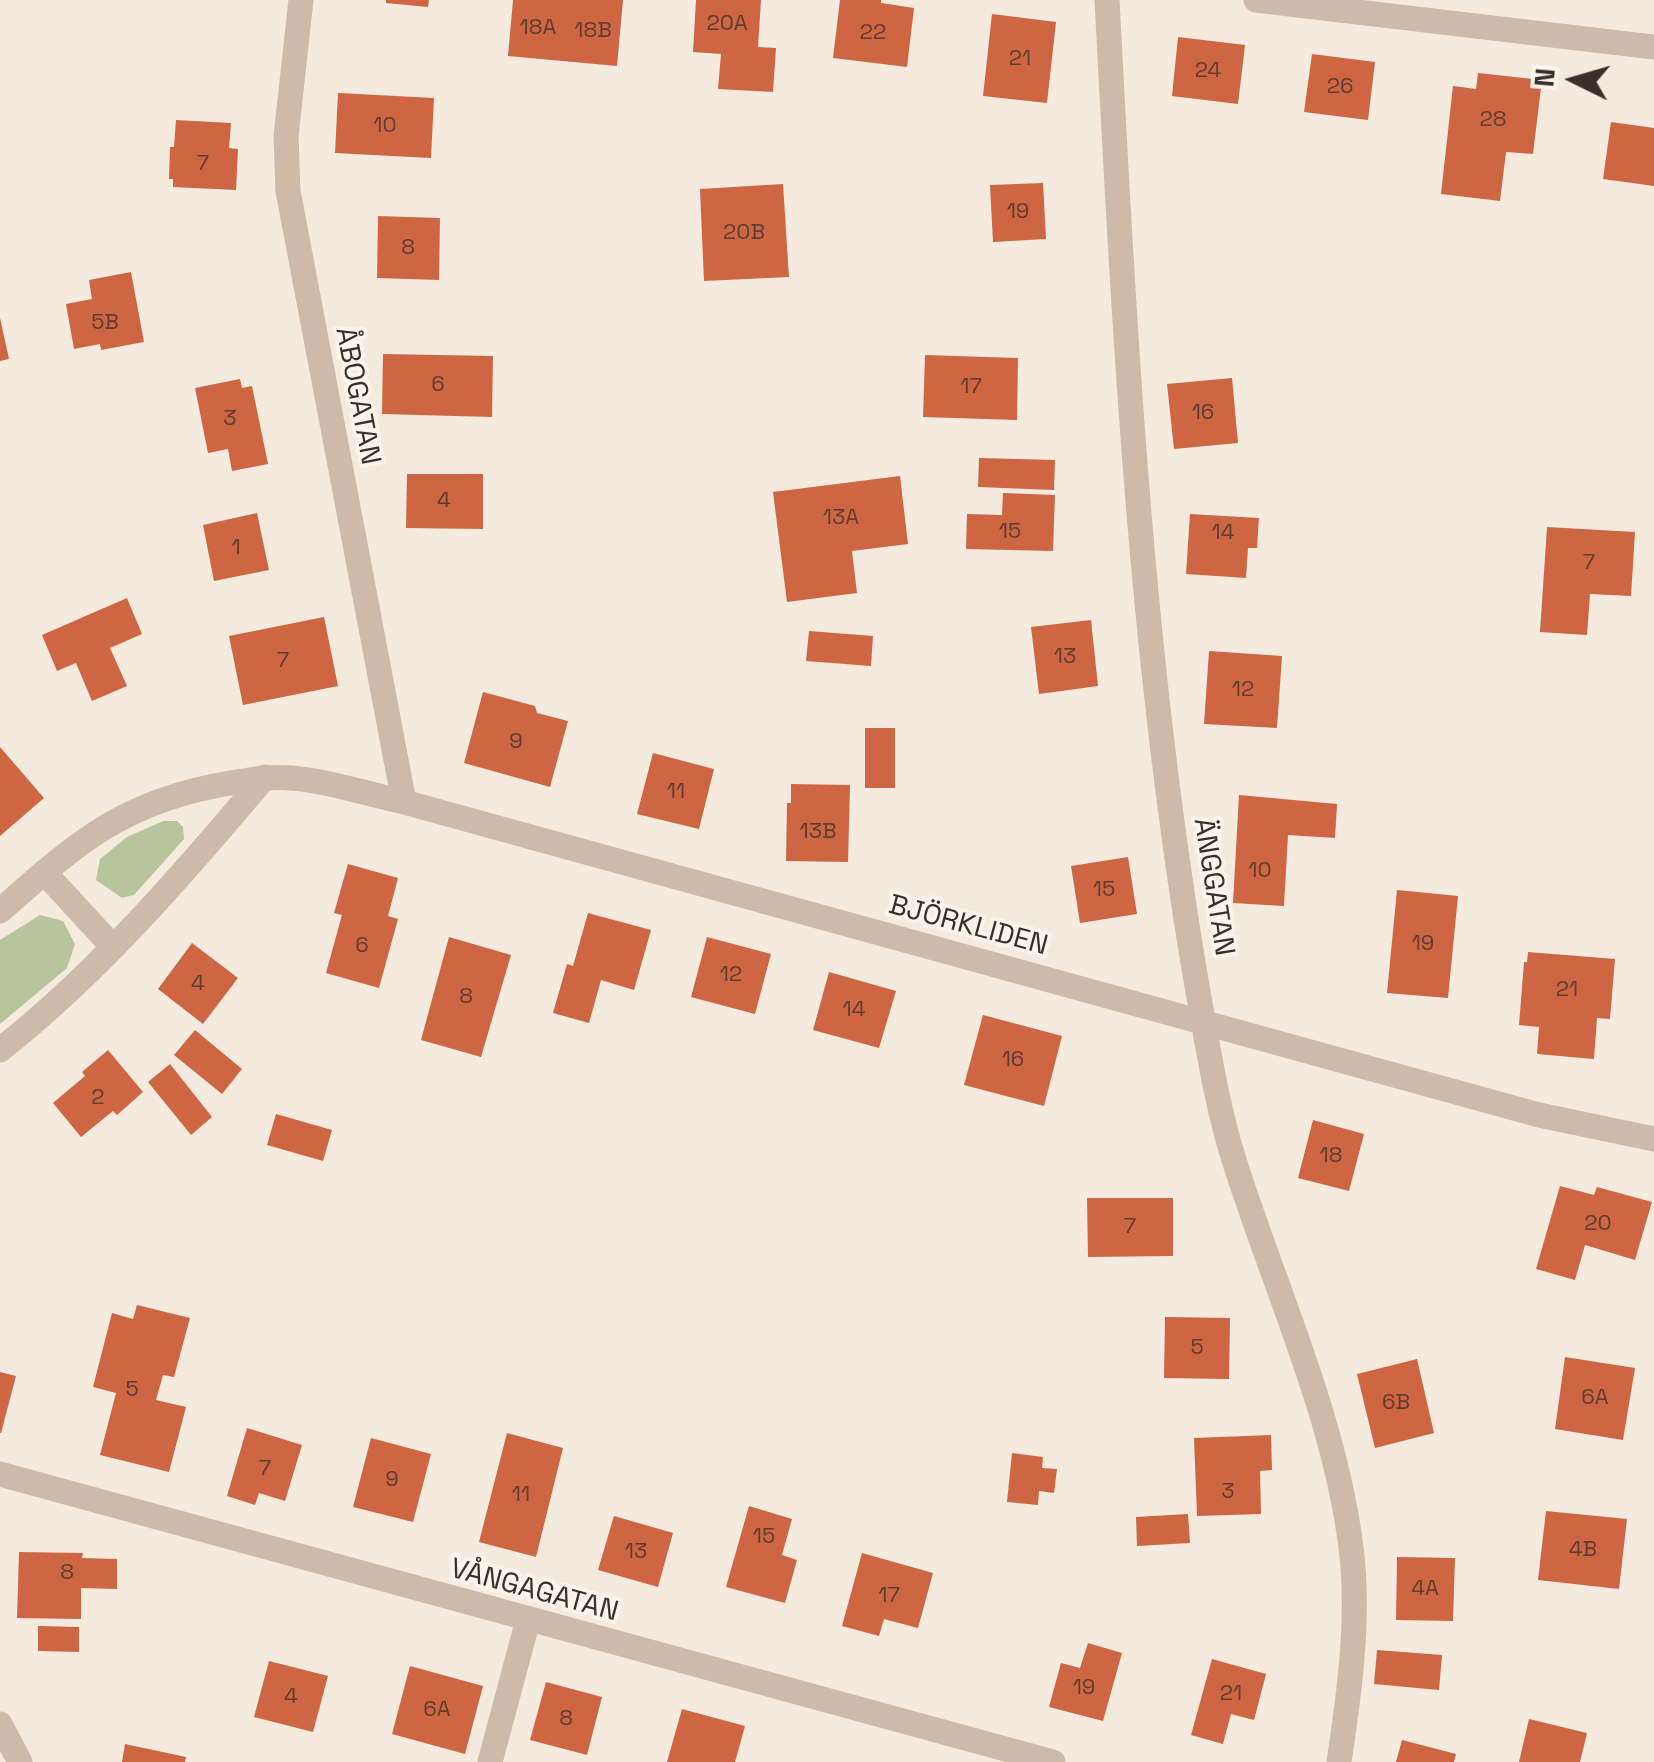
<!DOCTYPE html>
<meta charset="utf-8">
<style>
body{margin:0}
#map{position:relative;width:1654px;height:1762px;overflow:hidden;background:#f4eade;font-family:"Space Grotesk",sans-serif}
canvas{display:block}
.north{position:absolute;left:1524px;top:30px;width:100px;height:100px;-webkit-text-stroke:8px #fbf4eb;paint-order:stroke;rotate:275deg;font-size:28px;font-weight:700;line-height:40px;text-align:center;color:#3a2f29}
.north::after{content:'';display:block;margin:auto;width:35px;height:45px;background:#3a2f29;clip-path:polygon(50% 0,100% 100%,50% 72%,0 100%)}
</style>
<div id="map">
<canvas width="1654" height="1762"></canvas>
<div class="north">N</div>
</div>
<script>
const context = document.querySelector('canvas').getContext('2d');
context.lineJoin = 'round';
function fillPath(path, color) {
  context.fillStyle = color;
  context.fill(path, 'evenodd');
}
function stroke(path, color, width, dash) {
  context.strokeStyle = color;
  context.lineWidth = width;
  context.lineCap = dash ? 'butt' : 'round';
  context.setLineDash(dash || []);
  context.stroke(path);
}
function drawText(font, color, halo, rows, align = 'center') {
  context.font = font + ' "Space Grotesk",sans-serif';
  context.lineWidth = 8;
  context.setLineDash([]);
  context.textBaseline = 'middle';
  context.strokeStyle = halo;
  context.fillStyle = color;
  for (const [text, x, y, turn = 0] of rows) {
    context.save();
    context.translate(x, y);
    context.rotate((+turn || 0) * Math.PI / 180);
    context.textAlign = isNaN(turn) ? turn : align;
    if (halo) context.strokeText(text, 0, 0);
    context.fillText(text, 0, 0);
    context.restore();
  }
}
const green = new Path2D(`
 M 163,821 L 177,821 L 183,827 L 184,839 L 134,895 L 122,898 L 96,880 L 100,859 L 127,837 Z
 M 40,915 L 63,921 L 75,944 L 67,968 L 0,1024 L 0,940 Z`);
const building = new Path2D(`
 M 386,0 L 429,0 L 428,7 L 386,3 Z
 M 513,0 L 623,0 L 617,66 L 508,56 Z
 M 696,0 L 761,0 L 758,47 L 776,48 L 773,92 L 718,89 L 721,54 L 693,52 Z
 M 840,0 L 881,0 L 881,3 L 914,8 L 907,67 L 833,58 Z
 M 992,14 L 1056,22 L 1047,103 L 983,96 Z
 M 1178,37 L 1245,45 L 1238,104 L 1172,96 Z
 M 1312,54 L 1375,62 L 1368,120 L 1304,112 Z
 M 1478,73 L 1542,80 L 1533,154 L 1506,152 L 1500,201 L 1441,194 L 1453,86 L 1476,89 Z
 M 338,93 L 434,98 L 431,158 L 335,153 Z
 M 176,120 L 231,123 L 229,148 L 238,149 L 236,190 L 173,187 L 173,179 L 169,179 L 170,147 L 174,147 Z
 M 1611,122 L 1654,128 L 1654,186 L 1603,179 Z
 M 1043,183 L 1046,239 L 993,242 L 990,185 Z
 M 783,184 L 789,277 L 704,281 L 700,189 Z
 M 378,216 L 440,218 L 439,280 L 377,278 Z
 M 131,272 L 144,342 L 101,350 L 100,344 L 74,349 L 66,304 L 92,299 L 89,280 Z
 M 0,318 L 9,359 L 0,361 Z
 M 383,354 L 493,356 L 492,417 L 382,414 Z
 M 925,355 L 1018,358 L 1017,420 L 923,417 Z
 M 1232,378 L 1238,443 L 1174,449 L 1167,384 Z
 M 240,379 L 242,388 L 252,386 L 268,464 L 232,471 L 228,449 L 208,453 L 195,388 Z
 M 979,458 L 1055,460 L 1054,490 L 978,487 Z
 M 407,474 L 483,474 L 483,529 L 406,528 Z
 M 900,476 L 908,544 L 852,551 L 857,593 L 787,602 L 773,492 Z
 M 1003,493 L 1055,495 L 1053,551 L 966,549 L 967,514 L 1002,515 Z
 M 257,513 L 269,570 L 214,581 L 203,525 Z
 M 1190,514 L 1259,518 L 1257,548 L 1248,548 L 1246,578 L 1186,574 Z
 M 1547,527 L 1635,532 L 1631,596 L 1590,594 L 1587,635 L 1540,632 Z
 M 127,598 L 142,634 L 110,648 L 127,686 L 92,701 L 76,663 L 57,671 L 42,635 Z
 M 324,617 L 338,686 L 243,705 L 229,636 Z
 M 1091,620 L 1098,686 L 1039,694 L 1031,627 Z
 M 809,631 L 873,636 L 871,666 L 806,661 Z
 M 1209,651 L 1282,656 L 1277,728 L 1204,724 Z
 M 483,692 L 535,706 L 537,713 L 568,721 L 550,787 L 464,763 Z
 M 865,728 L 895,728 L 895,788 L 865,788 Z
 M 0,747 L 44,798 L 0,836 Z
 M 653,753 L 714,769 L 699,829 L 637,814 Z
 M 791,784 L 850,785 L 848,862 L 786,861 L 787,803 L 791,803 Z
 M 1239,795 L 1337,804 L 1335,838 L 1288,835 L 1284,906 L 1233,903 Z
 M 1128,857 L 1137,914 L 1080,923 L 1071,866 Z
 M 348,864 L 398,878 L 388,916 L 398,919 L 379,988 L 326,973 L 342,915 L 334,913 Z
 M 1397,890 L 1458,896 L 1448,998 L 1387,993 Z
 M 588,913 L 651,930 L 634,990 L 601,980 L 589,1023 L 553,1013 L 567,964 L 573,966 Z
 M 449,937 L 511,955 L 481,1057 L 421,1040 Z
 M 707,937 L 771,954 L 755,1014 L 691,997 Z
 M 192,943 L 238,978 L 203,1024 L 158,989 Z
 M 1528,952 L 1615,959 L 1610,1019 L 1597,1018 L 1594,1059 L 1537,1054 L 1539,1027 L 1519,1025 L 1524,962 L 1527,962 Z
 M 829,972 L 896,991 L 879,1048 L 813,1030 Z
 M 983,1015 L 1062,1036 L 1044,1106 L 964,1085 Z
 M 195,1030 L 242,1069 L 222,1094 L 174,1055 Z
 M 108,1050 L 143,1092 L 117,1115 L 113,1111 L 81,1137 L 53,1103 L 85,1076 L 82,1072 Z
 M 170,1064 L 212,1117 L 191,1135 L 148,1082 Z
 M 276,1114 L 332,1130 L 323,1161 L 267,1145 Z
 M 1313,1120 L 1364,1134 L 1349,1191 L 1298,1178 Z
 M 1560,1186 L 1594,1195 L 1597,1187 L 1652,1202 L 1635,1260 L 1585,1245 L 1575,1280 L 1536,1269 Z
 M 1087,1198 L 1173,1198 L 1173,1256 L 1088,1257 Z
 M 137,1305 L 190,1318 L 174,1377 L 163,1375 L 156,1400 L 186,1407 L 169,1472 L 100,1455 L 116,1393 L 93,1387 L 112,1313 L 133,1319 Z
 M 1165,1317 L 1230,1318 L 1229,1379 L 1164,1378 Z
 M 1565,1357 L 1635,1368 L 1623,1440 L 1555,1429 Z
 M 1417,1359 L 1434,1433 L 1375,1448 L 1357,1374 Z
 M 0,1372 L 16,1376 L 1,1433 L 0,1433 Z
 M 247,1428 L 302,1445 L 285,1501 L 259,1493 L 255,1505 L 227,1496 Z
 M 507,1433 L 563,1448 L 536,1557 L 479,1542 Z
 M 1271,1435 L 1272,1470 L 1260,1471 L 1261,1514 L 1197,1516 L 1194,1438 Z
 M 371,1438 L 431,1454 L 413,1522 L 353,1507 Z
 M 1012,1453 L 1043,1457 L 1042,1468 L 1057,1469 L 1054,1493 L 1039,1491 L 1038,1505 L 1007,1502 Z
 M 749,1506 L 792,1519 L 782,1555 L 797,1560 L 785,1603 L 726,1587 Z
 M 1546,1511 L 1627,1519 L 1619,1589 L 1538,1580 Z
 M 1188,1514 L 1190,1543 L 1137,1546 L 1136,1517 Z
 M 614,1516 L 673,1533 L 658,1587 L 598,1570 Z
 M 19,1552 L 83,1553 L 82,1558 L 117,1559 L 117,1589 L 81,1588 L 81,1619 L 17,1618 Z
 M 862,1553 L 933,1573 L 918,1628 L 884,1619 L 879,1636 L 842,1626 Z
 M 1397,1557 L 1455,1558 L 1453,1621 L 1396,1620 Z
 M 38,1626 L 79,1627 L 79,1652 L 38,1651 Z
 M 1088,1643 L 1122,1653 L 1103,1721 L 1049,1707 L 1061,1663 L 1080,1668 Z
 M 1377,1650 L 1442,1655 L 1439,1690 L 1374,1684 Z
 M 1212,1659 L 1266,1674 L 1254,1720 L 1231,1714 L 1223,1744 L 1191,1735 Z
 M 269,1661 L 328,1676 L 313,1732 L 254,1717 Z
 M 410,1666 L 483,1686 L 465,1754 L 392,1734 Z
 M 546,1682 L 602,1697 L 587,1755 L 530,1740 Z
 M 682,1709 L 745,1726 L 735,1762 L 667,1762 Z
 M 1529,1719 L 1587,1733 L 1580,1762 L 1519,1762 Z
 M 1402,1740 L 1456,1754 L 1454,1762 L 1396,1762 Z
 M 125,1744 L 186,1757 L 185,1762 L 122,1762 Z`);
const minor = new Path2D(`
 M 301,0 L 286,136 L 288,191 L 404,802
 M 1107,0 C 1125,341 1142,683 1203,1020 C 1211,1066 1220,1116 1234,1160 C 1275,1290 1337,1420 1352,1556 C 1359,1624 1349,1695 1339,1762
 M 1256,0 L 1654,47
 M 44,872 L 112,946
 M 0,911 C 78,842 123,801 230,783 C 250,780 271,776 291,778 C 329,781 367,794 404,802 L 1539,1115 L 1654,1139
 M 0,1050 C 99,972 184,873 265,777
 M 0,1474 L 1053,1762
 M 0,1724 L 20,1762
 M 490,1762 L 528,1620`);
const numberNames = [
 ["20A",727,24],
 ["18A",538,28],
 ["18B",593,31],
 ["22",873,33],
 ["21",1020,59],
 ["24",1208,71],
 ["26",1340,87],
 ["28",1493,120],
 ["10",385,126],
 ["7",203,164],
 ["19",1018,212],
 ["20B",744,233],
 ["8",408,248],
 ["5B",105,323],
 ["6",438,385],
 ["17",971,387],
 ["16",1203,413],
 ["3",230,419],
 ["4",444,501],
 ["13A",841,518],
 ["15",1010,532],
 ["14",1223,533],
 ["1",236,548],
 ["7",1589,563],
 ["13",1065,657],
 ["7",283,661],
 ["12",1243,690],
 ["9",516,742],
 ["11",676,792],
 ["13B",818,832],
 ["10",1260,871],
 ["15",1104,890],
 ["19",1423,944],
 ["6",362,946],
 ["12",731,975],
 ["4",198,984],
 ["21",1567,990],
 ["8",466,997],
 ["14",854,1010],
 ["16",1013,1060],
 ["2",98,1098],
 ["18",1331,1156],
 ["20",1598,1224],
 ["7",1130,1227],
 ["5",1197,1348],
 ["5",132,1390],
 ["6A",1595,1398],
 ["6B",1396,1403],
 ["7",265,1469],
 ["9",392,1480],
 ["3",1228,1492],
 ["11",521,1495],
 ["15",764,1537],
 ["4B",1583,1550],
 ["13",636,1552],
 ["8",67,1573],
 ["4A",1425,1589],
 ["17",889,1596],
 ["19",1084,1688],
 ["21",1231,1694],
 ["4",291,1697],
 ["6A",437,1710],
 ["8",566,1719]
];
const streetNames = [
 ["ÅBOGATAN",357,396,79],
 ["ÄNGGATAN",1213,887,81],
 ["BJÖRKLIDEN",968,926,15],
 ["VÅNGAGATAN",534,1591,15]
];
fillPath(green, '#b7c59d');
fillPath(building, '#ce6643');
stroke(minor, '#cebaa9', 25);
drawText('22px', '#5f3d30', null, numberNames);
drawText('28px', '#3a2f29', '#fbf4eb', streetNames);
</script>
